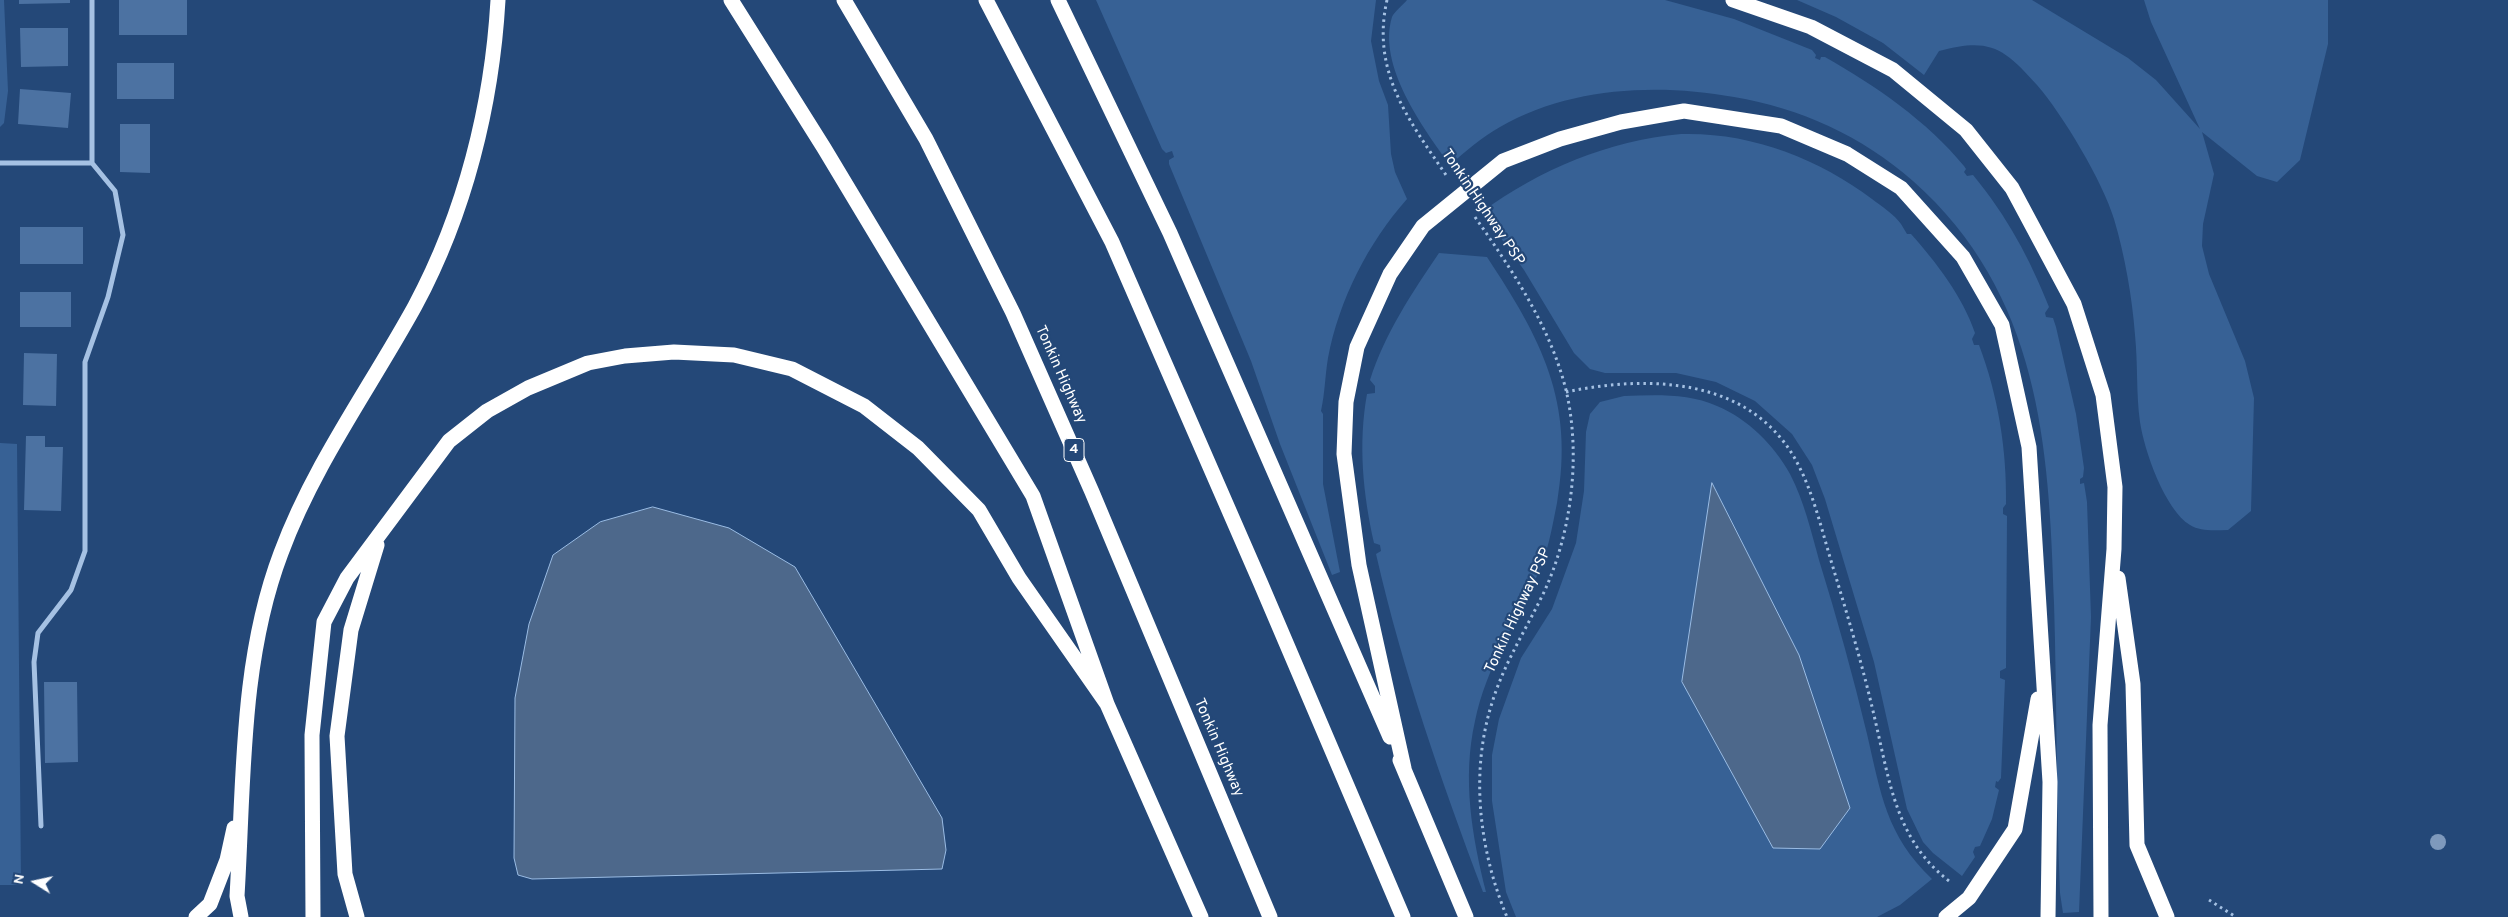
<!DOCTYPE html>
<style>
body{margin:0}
#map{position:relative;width:2508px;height:917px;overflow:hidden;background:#244878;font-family:Overpass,sans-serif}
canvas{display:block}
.north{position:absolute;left:10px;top:857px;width:50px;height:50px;-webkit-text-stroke:4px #244878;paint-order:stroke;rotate:280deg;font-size:14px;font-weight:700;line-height:20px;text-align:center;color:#fff}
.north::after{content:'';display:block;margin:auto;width:18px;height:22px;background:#fff;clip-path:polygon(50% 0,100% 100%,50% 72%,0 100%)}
</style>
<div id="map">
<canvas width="2508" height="917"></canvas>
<div class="north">N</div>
</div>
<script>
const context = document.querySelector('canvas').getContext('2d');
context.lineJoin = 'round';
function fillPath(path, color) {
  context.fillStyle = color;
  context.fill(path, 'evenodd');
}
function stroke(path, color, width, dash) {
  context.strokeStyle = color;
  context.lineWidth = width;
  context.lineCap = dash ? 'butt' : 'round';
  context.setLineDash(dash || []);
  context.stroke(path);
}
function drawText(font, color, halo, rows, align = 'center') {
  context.font = font + ' Overpass,sans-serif';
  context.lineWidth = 4.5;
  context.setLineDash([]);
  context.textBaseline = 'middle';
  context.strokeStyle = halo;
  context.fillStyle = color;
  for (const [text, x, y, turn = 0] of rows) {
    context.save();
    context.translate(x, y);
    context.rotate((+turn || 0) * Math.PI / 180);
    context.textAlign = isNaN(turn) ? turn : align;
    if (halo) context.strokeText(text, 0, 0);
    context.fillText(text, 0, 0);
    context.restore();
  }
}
const green = new Path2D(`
 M 0,0 L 4,0 L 8,91 L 4,123 L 0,127 Z
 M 1096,0 L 1376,0 L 1371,41 L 1379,81 L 1388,105 L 1391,154 L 1395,172 L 1407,199 C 1368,243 1339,300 1328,358 C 1325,376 1325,393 1321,411 L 1323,414 L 1323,484 L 1340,572 L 1332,575 L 1280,444 L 1251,361 L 1169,164 L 1169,160 L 1174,157 L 1172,151 L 1166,153 L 1162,149 Z
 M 1407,0 L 1665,0 L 1734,19 L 1812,50 L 1816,55 L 1815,58 L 1820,60 L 1821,57 L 1825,57 C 1876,86 1927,121 1964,166 L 1966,169 L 1964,172 L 1967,176 L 1973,175 C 2007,216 2030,259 2049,307 L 2045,313 L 2046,317 L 2053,318 L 2056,327 L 2076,414 L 2084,468 L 2083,477 L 2080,479 L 2080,484 L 2084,483 L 2087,502 L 2091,617 L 2079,912 L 2063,913 L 2060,893 C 2056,796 2057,700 2054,603 C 2049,444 2040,294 1913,181 C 1862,136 1800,108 1734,97 C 1657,83 1569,87 1500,127 C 1482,137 1466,151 1450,165 C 1423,128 1377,65 1392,17 C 1394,12 1403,5 1407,0 Z
 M 1797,0 L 2032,0 L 2128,58 L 2156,80 L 2200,129 L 2151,22 L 2144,0 L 2328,0 L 2328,44 L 2300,160 L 2277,182 L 2257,176 L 2202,132 L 2214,174 L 2203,224 L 2202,246 L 2209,274 L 2245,361 L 2254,398 L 2251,511 L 2228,530 C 2216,530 2201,532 2190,525 C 2165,510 2144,450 2140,422 C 2136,393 2138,364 2135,335 C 2132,297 2125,256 2114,219 C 2103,182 2063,115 2037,85 C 2004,48 1990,37 1939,51 L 1924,75 L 1883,43 L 1836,17 Z
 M 1681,134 C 1750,132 1818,158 1872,199 C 1881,206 1895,215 1901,224 C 1903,227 1905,231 1907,234 L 1911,234 C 1936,262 1963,297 1975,333 L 1972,339 L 1974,345 L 1979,345 C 1998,395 2007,450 2006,504 L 2003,508 L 2003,514 L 2007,516 L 2006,668 L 2000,671 L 2000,678 L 2005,680 L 2001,778 L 1998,782 L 1996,781 L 1995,787 L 1999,790 L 1992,819 L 1980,846 L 1975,847 L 1973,852 L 1975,857 L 1962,876 L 1933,853 L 1923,842 L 1907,809 L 1874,662 L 1825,499 L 1812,465 L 1792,434 L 1755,401 L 1716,382 L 1676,373 L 1605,373 L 1590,369 L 1574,353 L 1524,270 L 1482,212 C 1540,169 1608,141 1681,134 Z
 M 1439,253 L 1487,257 C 1541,339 1575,401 1557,503 C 1552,528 1548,552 1537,576 C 1515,624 1486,668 1475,721 C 1462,779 1472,836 1486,892 L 1483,892 C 1441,780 1403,672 1376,554 L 1381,551 L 1380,545 L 1374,543 C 1363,494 1358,444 1367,394 L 1375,393 L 1375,386 L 1370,380 C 1385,333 1412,293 1439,253 Z
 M 1624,396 C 1655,395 1688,393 1717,406 C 1748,419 1774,445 1790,474 C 1804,501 1811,531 1819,560 C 1837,618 1853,676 1867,734 C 1881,794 1886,835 1932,879 L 1900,905 L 1877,917 L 1516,917 L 1506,892 L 1492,801 L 1492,755 L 1499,719 L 1521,658 L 1552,609 L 1576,543 L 1584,491 L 1586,432 L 1590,414 L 1600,402 Z
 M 0,443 L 17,444 L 21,885 L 0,885 Z`);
const water = new Path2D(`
 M 1712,483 L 1799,655 L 1850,808 L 1820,849 L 1773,848 L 1682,682 Z
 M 653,507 L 729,528 L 795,567 L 942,818 L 946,850 L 942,869 L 532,879 L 518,875 L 514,858 L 515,698 L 529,624 L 553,555 L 600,522 Z`);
const building = new Path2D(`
 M 19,0 L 70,0 L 70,3 L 19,4 Z
 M 119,0 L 187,0 L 187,35 L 119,35 Z
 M 20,28 L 68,28 L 68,66 L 21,67 Z
 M 117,63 L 174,63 L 174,99 L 117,99 Z
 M 20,89 L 71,93 L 68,128 L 18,124 Z
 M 120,124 L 150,124 L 150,173 L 120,172 Z
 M 20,227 L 83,227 L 83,264 L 20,264 Z
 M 20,292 L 71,292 L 71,327 L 20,327 Z
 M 24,353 L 57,354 L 56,406 L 23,405 Z
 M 26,436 L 45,436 L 45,447 L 63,447 L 61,511 L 24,510 Z
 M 44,682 L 77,682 L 78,762 L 45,763 Z`);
const path = new Path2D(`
 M 1387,0 C 1371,71 1408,119 1446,175
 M 1475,217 C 1512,270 1550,326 1566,390 C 1581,454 1572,530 1545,590 C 1527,628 1504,663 1492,703 C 1470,772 1479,850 1507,917
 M 1566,392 C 1647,375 1747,377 1794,457 C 1813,490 1821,528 1832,564 C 1848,617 1864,670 1876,724 C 1890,784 1897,841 1949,881
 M 2209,900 L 2236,917`);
const minor = new Path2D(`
 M 0,163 L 92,163
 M 41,826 L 34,662 L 38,633 L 71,590 L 85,551 L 85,362 L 108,297 L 123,235 L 115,191 L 92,163 L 92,0`);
const motorway = new Path2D(`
 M 731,0 L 824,148 L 1033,496 L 1107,704 L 1201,917
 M 844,0 L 926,139 L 1013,313 L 1092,492 L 1270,917
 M 986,0 L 1112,242 L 1261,584 L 1403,917
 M 1058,0 L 1170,233 L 1390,737
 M 1733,0 L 1811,27 L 1893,70 L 1966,130 L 2012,188 L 2074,304 L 2103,395 L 2115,487 L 2114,549 L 2100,725 L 2101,917
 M 2118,578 L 2133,684 L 2137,845 L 2167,917
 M 1400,760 L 1466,917
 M 1404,768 L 1359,565 L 1344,454 L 1346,402 L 1357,347 L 1390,274 L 1423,226 L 1503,161 L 1560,139 L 1621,122 L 1684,111 L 1781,126 L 1847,154 L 1901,188 L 1963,257 L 2002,325 L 2029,447 L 2050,782 L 2048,917
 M 196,917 L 210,904 L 227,860 L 234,828
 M 241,917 L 237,896 C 244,782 240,661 281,553 C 314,464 370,388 415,306 C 465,213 492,105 498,0
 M 313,917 L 312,735 L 324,622 L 347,578 L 449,441 L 487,411 L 528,388 L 588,363 L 625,356 L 674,352 L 734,355 L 792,369 L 864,406 L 918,448 L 979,510 L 1019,578 L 1107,704
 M 357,917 L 345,874 L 337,736 L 351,630 L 377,545
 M 1946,917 L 1969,898 L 2015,829 L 2038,699`);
const trees = [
 [2438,842]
];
const shields = [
 [1074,450,20]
];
const shieldNames = [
 ["4",1074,450]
];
const streetNames = [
 ["Tonkin Highway PSP",1482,208,56],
 ["Tonkin Highway",1060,375,66],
 ["Tonkin Highway PSP",1519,611,-65],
 ["Tonkin Highway",1218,748,67]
];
fillPath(green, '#376195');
fillPath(water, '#4d688b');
stroke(water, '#9abce4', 1);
fillPath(building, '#4c72a2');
stroke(path, '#a5c1e3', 3, [2.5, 4]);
stroke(minor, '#a5c1e3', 5);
stroke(motorway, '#fff', 15);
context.fillStyle = '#7e99bc';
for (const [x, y] of trees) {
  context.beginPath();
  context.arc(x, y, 8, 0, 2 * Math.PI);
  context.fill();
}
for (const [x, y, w] of shields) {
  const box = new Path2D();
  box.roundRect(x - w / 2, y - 11.5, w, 23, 4);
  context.fillStyle = '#244878';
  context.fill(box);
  stroke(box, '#fff', 1);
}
drawText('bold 14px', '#fff', null, shieldNames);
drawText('15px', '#fff', '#244878', streetNames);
</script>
